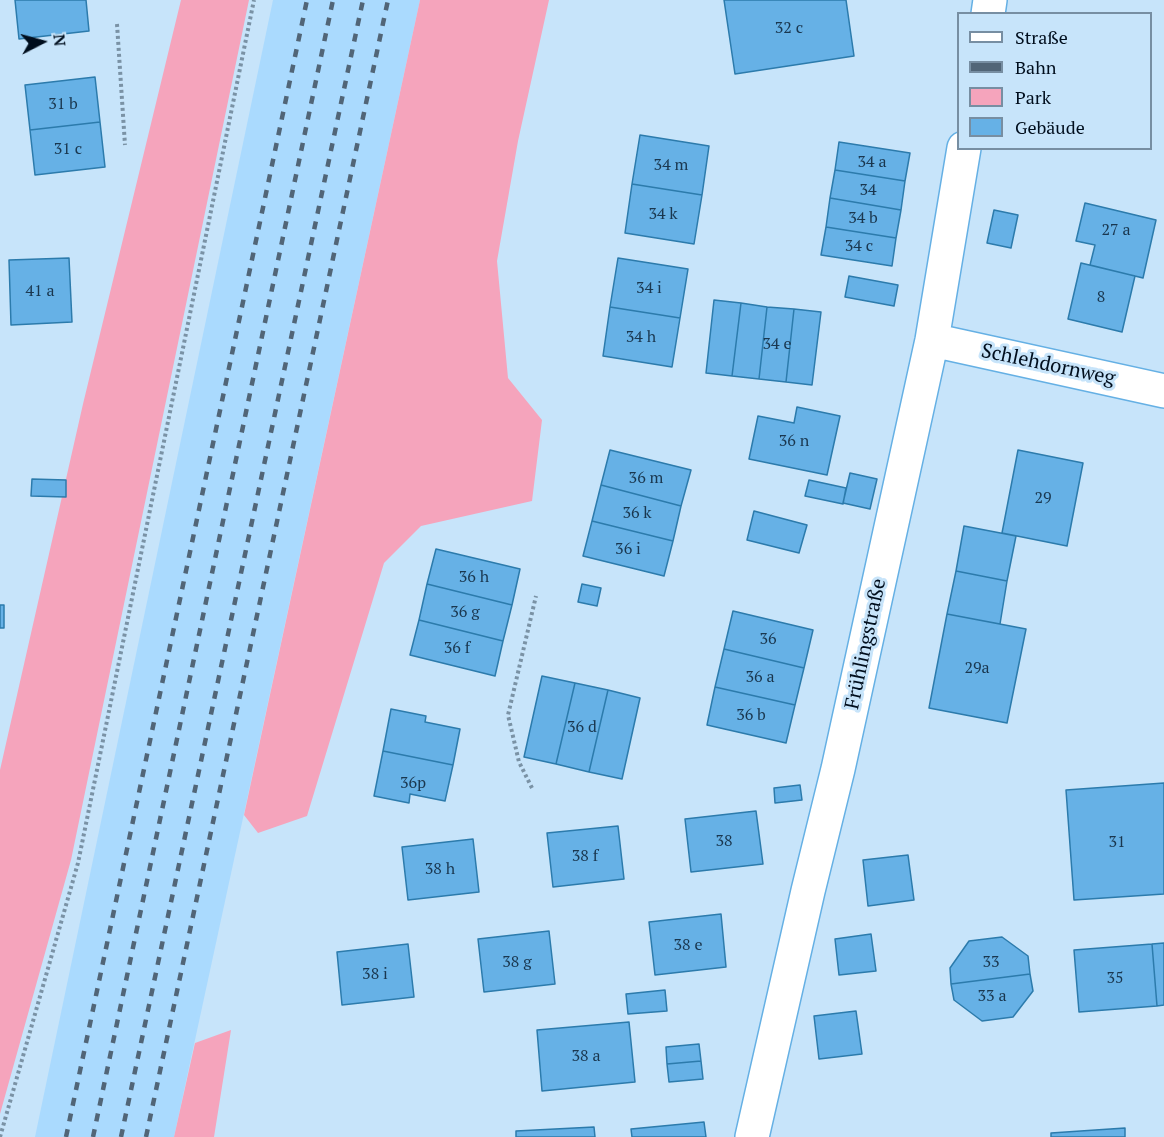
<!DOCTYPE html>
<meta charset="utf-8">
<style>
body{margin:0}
#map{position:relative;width:1164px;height:1137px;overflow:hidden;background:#c7e4fa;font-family:"PT Serif",serif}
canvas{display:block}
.legend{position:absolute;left:957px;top:12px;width:195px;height:138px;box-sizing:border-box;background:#c7e4fa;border:2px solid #778ea2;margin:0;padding:8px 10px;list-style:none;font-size:18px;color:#000e1d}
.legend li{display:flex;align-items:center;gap:12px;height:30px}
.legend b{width:30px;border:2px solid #778ea2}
.north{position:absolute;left:12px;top:12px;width:60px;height:60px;-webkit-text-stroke:4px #c7e4fa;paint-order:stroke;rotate:84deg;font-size:16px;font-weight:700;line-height:24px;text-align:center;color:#000e1d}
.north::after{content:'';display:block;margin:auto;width:21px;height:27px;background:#000e1d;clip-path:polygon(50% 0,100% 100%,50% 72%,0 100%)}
</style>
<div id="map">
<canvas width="1164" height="1137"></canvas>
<ul class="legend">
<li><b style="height:8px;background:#fff"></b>Straße</li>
<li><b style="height:8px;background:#516577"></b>Bahn</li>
<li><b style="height:16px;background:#f5a4bc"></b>Park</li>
<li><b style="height:16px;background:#66b1e6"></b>Gebäude</li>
</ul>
<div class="north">N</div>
</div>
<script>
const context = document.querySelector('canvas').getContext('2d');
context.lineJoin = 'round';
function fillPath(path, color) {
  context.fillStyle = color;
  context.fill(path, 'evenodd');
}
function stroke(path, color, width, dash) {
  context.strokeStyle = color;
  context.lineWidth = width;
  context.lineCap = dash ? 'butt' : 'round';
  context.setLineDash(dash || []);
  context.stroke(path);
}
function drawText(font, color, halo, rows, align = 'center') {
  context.font = font + ' "PT Serif",serif';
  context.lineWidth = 6;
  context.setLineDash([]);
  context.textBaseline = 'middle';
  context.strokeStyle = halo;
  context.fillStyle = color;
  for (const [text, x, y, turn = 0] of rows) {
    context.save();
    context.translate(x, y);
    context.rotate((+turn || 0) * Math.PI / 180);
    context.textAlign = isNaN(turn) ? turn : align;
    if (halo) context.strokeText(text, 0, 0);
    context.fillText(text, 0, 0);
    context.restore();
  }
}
const built = new Path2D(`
 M 273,0 L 420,0 L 174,1137 L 35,1137 Z`);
const green = new Path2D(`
 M 181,0 L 249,0 L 71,860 L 0,1114 L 0,770 L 83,404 Z
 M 420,0 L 549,0 L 518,141 L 497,261 L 508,378 L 542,420 L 532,501 L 421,526 L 384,563 L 307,816 L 258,833 L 244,815 Z
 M 231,1030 L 214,1137 L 174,1137 L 195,1043 Z`);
const building = new Path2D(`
 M 15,0 L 86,0 L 89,31 L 19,39 Z
 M 724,0 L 846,0 L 854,56 L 735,74 Z
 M 95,77 L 100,122 L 30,130 L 25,85 Z
 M 100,122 L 105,167 L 35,175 L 30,130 Z
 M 640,135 L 709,146 L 702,195 L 632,184 Z
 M 839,142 L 910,153 L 905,181 L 835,170 Z
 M 835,170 L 905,181 L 901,210 L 830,198 Z
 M 632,184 L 702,195 L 694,244 L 625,233 Z
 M 830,198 L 901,210 L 896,238 L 826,227 Z
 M 1085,203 L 1156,220 L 1143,278 L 1090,265 L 1095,245 L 1076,241 Z
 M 994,210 L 1018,215 L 1011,248 L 987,243 Z
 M 826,227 L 896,238 L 892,266 L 821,255 Z
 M 69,258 L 72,322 L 11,325 L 9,260 Z
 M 618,258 L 688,269 L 680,318 L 610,307 Z
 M 1081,263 L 1135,276 L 1122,332 L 1068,319 Z
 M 849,276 L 898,285 L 894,306 L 845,297 Z
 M 714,300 L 741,303 L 732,376 L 706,373 Z
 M 741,303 L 767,307 L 759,379 L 732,376 Z
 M 610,307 L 680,318 L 672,367 L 603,356 Z
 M 767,307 L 794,309 L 786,382 L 759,379 Z
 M 794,309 L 821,312 L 812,385 L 786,382 Z
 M 797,407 L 840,416 L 827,475 L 749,459 L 758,416 L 794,423 Z
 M 610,450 L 691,470 L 681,506 L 601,485 Z
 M 1018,450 L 1083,463 L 1067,546 L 1002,533 Z
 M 850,473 L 877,479 L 870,509 L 843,503 Z
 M 32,479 L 66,480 L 66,497 L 31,496 Z
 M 809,480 L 846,488 L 843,504 L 805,496 Z
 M 601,485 L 681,506 L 673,541 L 592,521 Z
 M 754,511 L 807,525 L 799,553 L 747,540 Z
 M 592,521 L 673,541 L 664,576 L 583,556 Z
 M 964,526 L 1016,536 L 1007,581 L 956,571 Z
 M 436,549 L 520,569 L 512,605 L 427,584 Z
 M 956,571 L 1007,581 L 1000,624 L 947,614 Z
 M 427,584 L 512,605 L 503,641 L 419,620 Z
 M 582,584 L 601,588 L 597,606 L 578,602 Z
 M 0,605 L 4,605 L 4,628 L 0,628 Z
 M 733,611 L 813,630 L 804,668 L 724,649 Z
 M 947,614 L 1026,629 L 1007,723 L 929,708 Z
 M 419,620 L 503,641 L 495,676 L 410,655 Z
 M 724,649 L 804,668 L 795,705 L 715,687 Z
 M 542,676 L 575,683 L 556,764 L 524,757 Z
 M 575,683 L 608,690 L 589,772 L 556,764 Z
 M 715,687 L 795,705 L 786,743 L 707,725 Z
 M 608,690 L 640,698 L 622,779 L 589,772 Z
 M 391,709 L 426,716 L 425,722 L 460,729 L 453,765 L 383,751 Z
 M 383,751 L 453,765 L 445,801 L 410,794 L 409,803 L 374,796 Z
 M 1164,783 L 1164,894 L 1074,900 L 1066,790 Z
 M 800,785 L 802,800 L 775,803 L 774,788 Z
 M 756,811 L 763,864 L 691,872 L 685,819 Z
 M 618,826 L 624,879 L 553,887 L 547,833 Z
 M 473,839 L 479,892 L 408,900 L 402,847 Z
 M 908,855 L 914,900 L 868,906 L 863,860 Z
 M 721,914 L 726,967 L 655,975 L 649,922 Z
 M 549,931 L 555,984 L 484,992 L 478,939 Z
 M 871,934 L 876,971 L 839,975 L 835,939 Z
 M 1002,937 L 1028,956 L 1030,974 L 951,984 L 950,968 L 969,941 Z
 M 1164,943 L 1164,1005 L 1157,1006 L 1152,944 Z
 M 408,944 L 414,997 L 342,1005 L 337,952 Z
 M 1152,944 L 1157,1006 L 1079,1012 L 1074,950 Z
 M 1030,974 L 1033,991 L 1013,1017 L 982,1021 L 954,1000 L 951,984 Z
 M 665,990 L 667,1011 L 628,1014 L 626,994 Z
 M 856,1011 L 862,1054 L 819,1059 L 814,1016 Z
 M 629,1022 L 635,1082 L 542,1091 L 537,1030 Z
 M 699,1044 L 701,1061 L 667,1064 L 666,1047 Z
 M 701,1061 L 703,1079 L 669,1082 L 667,1064 Z
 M 704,1122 L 706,1137 L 632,1137 L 631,1129 Z
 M 594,1127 L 595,1137 L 516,1137 L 516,1131 Z
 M 1125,1128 L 1125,1137 L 1051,1137 L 1051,1133 Z`);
const path = new Path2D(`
 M 117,24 L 125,145
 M 532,788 L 519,762 L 508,715 L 536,596
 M 0,1137 L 78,863 L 254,0`);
const minor = new Path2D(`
 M 988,14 L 990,0
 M 932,340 L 1164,391
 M 752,1137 L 808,891 L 838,769 L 932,340 L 964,148`);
const rail = new Path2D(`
 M 66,1137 L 307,0
 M 93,1137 L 333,0
 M 121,1137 L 363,0
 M 146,1137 L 388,0`);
const numberNames = [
 ["32 c",789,28],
 ["31 b",63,104],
 ["31 c",68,149],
 ["34 a",872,162],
 ["34 m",671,165],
 ["34",868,190],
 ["34 k",663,214],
 ["34 b",863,218],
 ["27 a",1116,230],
 ["34 c",859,246],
 ["34 i",649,288],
 ["41 a",40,291],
 ["8",1101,297],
 ["34 h",641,337],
 ["34 e",777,344],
 ["36 n",794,441],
 ["36 m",646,478],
 ["29",1043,498],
 ["36 k",637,513],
 ["36 i",628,549],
 ["36 h",474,577],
 ["36 g",465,612],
 ["36",768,639],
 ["36 f",457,648],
 ["29a",977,668],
 ["36 a",760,677],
 ["36 b",751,715],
 ["36 d",582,727],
 ["36p",413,783],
 ["38",724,841],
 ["31",1117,842],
 ["38 f",585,856],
 ["38 h",440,869],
 ["38 e",688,945],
 ["38 g",517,962],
 ["33",991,962],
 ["38 i",375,974],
 ["35",1115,978],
 ["33 a",992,996],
 ["38 a",586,1056]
];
const streetNames = [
 ["Schlehdornweg",1048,365,12],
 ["Frühlingstraße",866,644,-78]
];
fillPath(built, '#aadafe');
fillPath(green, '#f5a4bc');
fillPath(building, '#66b1e6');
stroke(building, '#2c7bac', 1.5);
stroke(minor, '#65b0e4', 36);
stroke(path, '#7a92a5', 4, [3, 3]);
stroke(minor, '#fff', 33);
stroke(rail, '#516577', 4.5, [8, 8]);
drawText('16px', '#1a374f', null, numberNames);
drawText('20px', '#000e1d', '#c7e4fa', streetNames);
</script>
